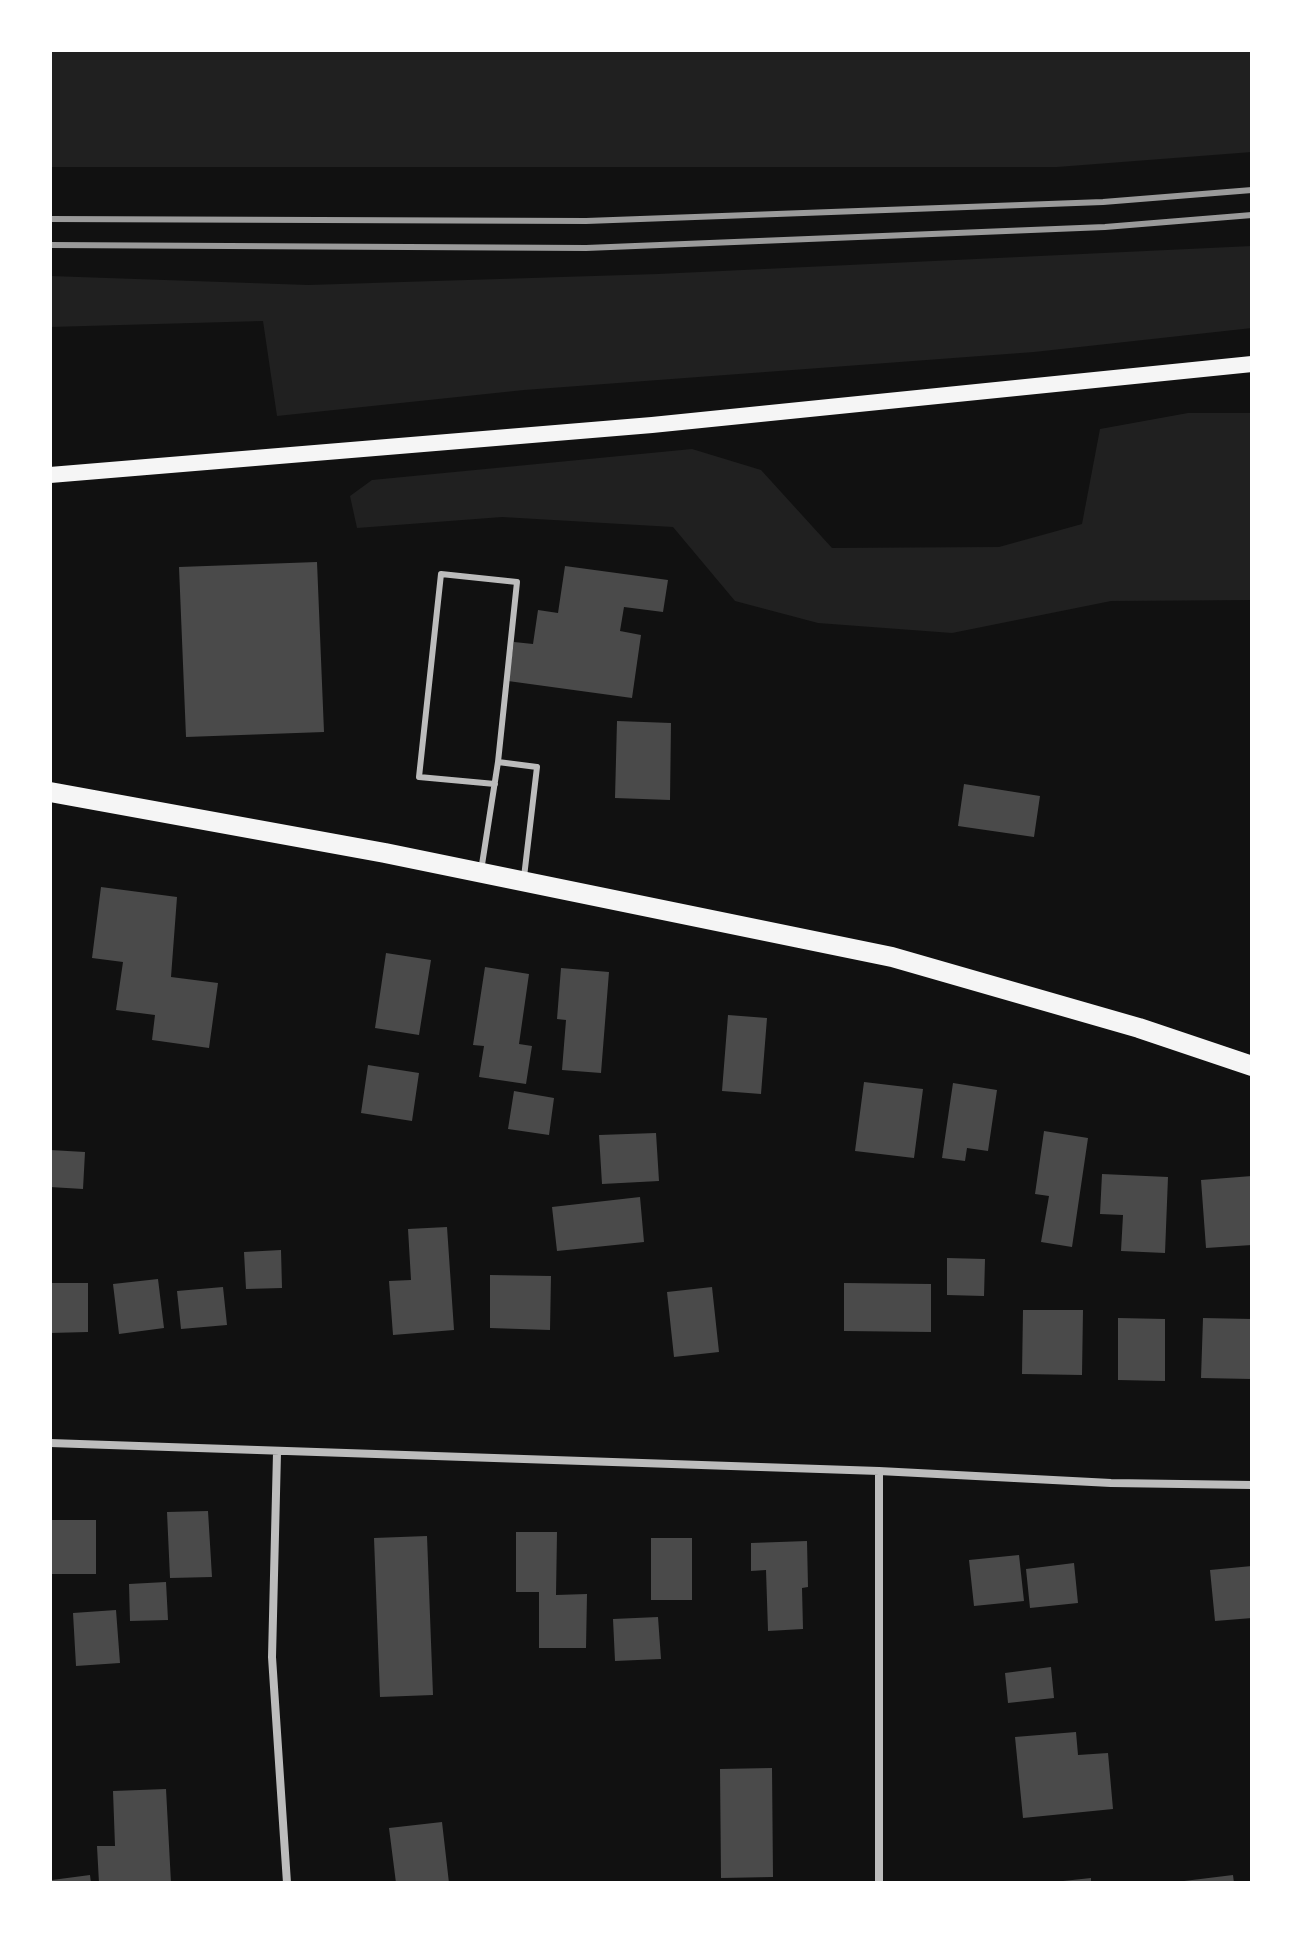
<!DOCTYPE html>
<style>
body{margin:0}
#map{position:relative;width:1302px;height:1933px;overflow:hidden;background:#111;font-family:"Zilla Slab",serif}
canvas{display:block}
.frame{position:absolute;inset:0;border:52px solid #fff;pointer-events:none}
</style>
<div id="map">
<canvas width="1302" height="1933"></canvas>
<div class="frame"></div>
</div>
<script>
const context = document.querySelector('canvas').getContext('2d');
context.lineJoin = 'round';
function fillPath(path, color) {
  context.fillStyle = color;
  context.fill(path, 'evenodd');
}
function stroke(path, color, width, dash) {
  context.strokeStyle = color;
  context.lineWidth = width;
  context.lineCap = dash ? 'butt' : 'round';
  context.setLineDash(dash || []);
  context.stroke(path);
}
const green = new Path2D(`
 M 50,50 L 1252,50 L 1252,152 L 1057,167 L 50,167 Z
 M 1252,246 L 1252,328 L 1034,352 L 524,390 L 277,416 L 263,321 L 50,327 L 50,276 L 308,285 L 658,274 Z
 M 1188,413 L 1252,413 L 1252,600 L 1111,601 L 952,633 L 818,623 L 735,601 L 673,527 L 502,517 L 357,528 L 350,496 L 372,480 L 692,449 L 761,470 L 832,548 L 999,547 L 1082,524 L 1100,429 Z`);
const building = new Path2D(`
 M 317,562 L 324,732 L 186,737 L 179,567 Z
 M 565,566 L 668,580 L 663,612 L 624,607 L 620,631 L 641,635 L 632,698 L 508,681 L 514,642 L 533,644 L 538,610 L 558,613 Z
 M 617,721 L 671,723 L 670,800 L 615,798 Z
 M 964,784 L 1040,796 L 1034,837 L 958,826 Z
 M 101,887 L 177,897 L 171,977 L 218,983 L 209,1048 L 152,1040 L 155,1015 L 116,1010 L 123,962 L 92,958 Z
 M 386,953 L 431,960 L 419,1035 L 375,1028 Z
 M 485,967 L 529,974 L 519,1044 L 532,1046 L 526,1084 L 479,1077 L 484,1046 L 473,1045 Z
 M 561,968 L 609,972 L 601,1073 L 562,1070 L 566,1020 L 557,1019 Z
 M 728,1015 L 767,1018 L 761,1094 L 722,1091 Z
 M 368,1065 L 419,1073 L 412,1121 L 361,1113 Z
 M 864,1082 L 923,1089 L 914,1158 L 855,1151 Z
 M 953,1083 L 997,1090 L 988,1151 L 967,1148 L 965,1161 L 942,1158 Z
 M 514,1091 L 554,1098 L 549,1135 L 508,1129 Z
 M 1044,1131 L 1088,1138 L 1072,1247 L 1041,1242 L 1049,1196 L 1035,1194 Z
 M 656,1133 L 659,1181 L 602,1184 L 599,1135 Z
 M 50,1150 L 85,1152 L 83,1189 L 50,1187 Z
 M 1102,1174 L 1168,1177 L 1165,1253 L 1121,1251 L 1123,1215 L 1100,1214 Z
 M 1252,1176 L 1252,1245 L 1206,1248 L 1201,1180 Z
 M 640,1197 L 644,1242 L 557,1251 L 552,1207 Z
 M 447,1227 L 454,1330 L 393,1335 L 389,1281 L 411,1280 L 408,1229 Z
 M 281,1250 L 282,1288 L 246,1289 L 244,1252 Z
 M 947,1258 L 985,1259 L 984,1296 L 947,1295 Z
 M 490,1275 L 551,1276 L 550,1330 L 490,1328 Z
 M 158,1279 L 164,1328 L 119,1334 L 113,1284 Z
 M 50,1283 L 88,1283 L 88,1332 L 50,1333 Z
 M 844,1283 L 931,1284 L 931,1332 L 844,1331 Z
 M 223,1287 L 227,1325 L 181,1329 L 177,1291 Z
 M 712,1287 L 719,1352 L 674,1357 L 667,1292 Z
 M 1023,1310 L 1083,1310 L 1082,1375 L 1022,1374 Z
 M 1118,1318 L 1165,1319 L 1165,1381 L 1118,1380 Z
 M 1203,1318 L 1252,1319 L 1252,1379 L 1201,1378 Z
 M 208,1511 L 212,1577 L 170,1578 L 167,1512 Z
 M 50,1520 L 96,1520 L 96,1574 L 50,1574 Z
 M 516,1532 L 557,1532 L 556,1595 L 587,1594 L 586,1648 L 539,1648 L 539,1592 L 516,1592 Z
 M 427,1536 L 433,1695 L 380,1697 L 374,1538 Z
 M 651,1538 L 692,1538 L 692,1600 L 651,1600 Z
 M 807,1541 L 808,1587 L 802,1588 L 803,1629 L 768,1631 L 766,1570 L 751,1571 L 751,1543 Z
 M 1019,1555 L 1024,1601 L 974,1606 L 969,1560 Z
 M 1074,1563 L 1078,1603 L 1030,1608 L 1026,1569 Z
 M 1252,1566 L 1252,1618 L 1215,1621 L 1210,1570 Z
 M 166,1582 L 168,1620 L 130,1621 L 129,1584 Z
 M 116,1610 L 120,1663 L 76,1666 L 73,1613 Z
 M 658,1617 L 661,1659 L 615,1661 L 613,1619 Z
 M 1051,1667 L 1054,1698 L 1008,1703 L 1005,1673 Z
 M 1076,1732 L 1078,1755 L 1108,1753 L 1113,1809 L 1023,1818 L 1015,1737 Z
 M 772,1768 L 773,1877 L 721,1878 L 720,1769 Z
 M 166,1789 L 171,1883 L 99,1883 L 97,1846 L 115,1846 L 113,1791 Z
 M 442,1822 L 449,1883 L 396,1883 L 389,1828 Z
 M 90,1875 L 91,1883 L 52,1883 L 52,1880 Z
 M 1233,1875 L 1234,1883 L 1184,1883 L 1184,1881 Z
 M 1091,1878 L 1091,1883 L 1063,1883 L 1063,1881 Z`);
const service = new Path2D(`
 M 495,784 L 419,777 L 441,574 L 517,582 L 498,762 L 537,767 L 524,877
 M 481,871 L 498,762`);
const minor = new Path2D(`
 M 50,1443 L 879,1471 L 1111,1483 L 1252,1485
 M 277,1453 L 272,1657 L 287,1883
 M 879,1471 L 879,1883`);
const secondary = new Path2D(`
 M 50,475 L 652,425 L 1252,364`);
const primary = new Path2D(`
 M 50,792 L 385,853 L 892,957 L 1139,1028 L 1252,1066`);
const rail = new Path2D(`
 M 50,219 L 586,221 L 1103,202 L 1252,190
 M 50,245 L 586,248 L 1105,227 L 1252,215`);
fillPath(green, '#202020');
fillPath(building, '#4a4a4a');
stroke(service, '#bcbcbc', 6);
stroke(minor, '#bcbcbc', 8);
stroke(secondary, '#f5f5f5', 16);
stroke(primary, '#f5f5f5', 20);
stroke(rail, '#9a9a9a', 6);
</script>
